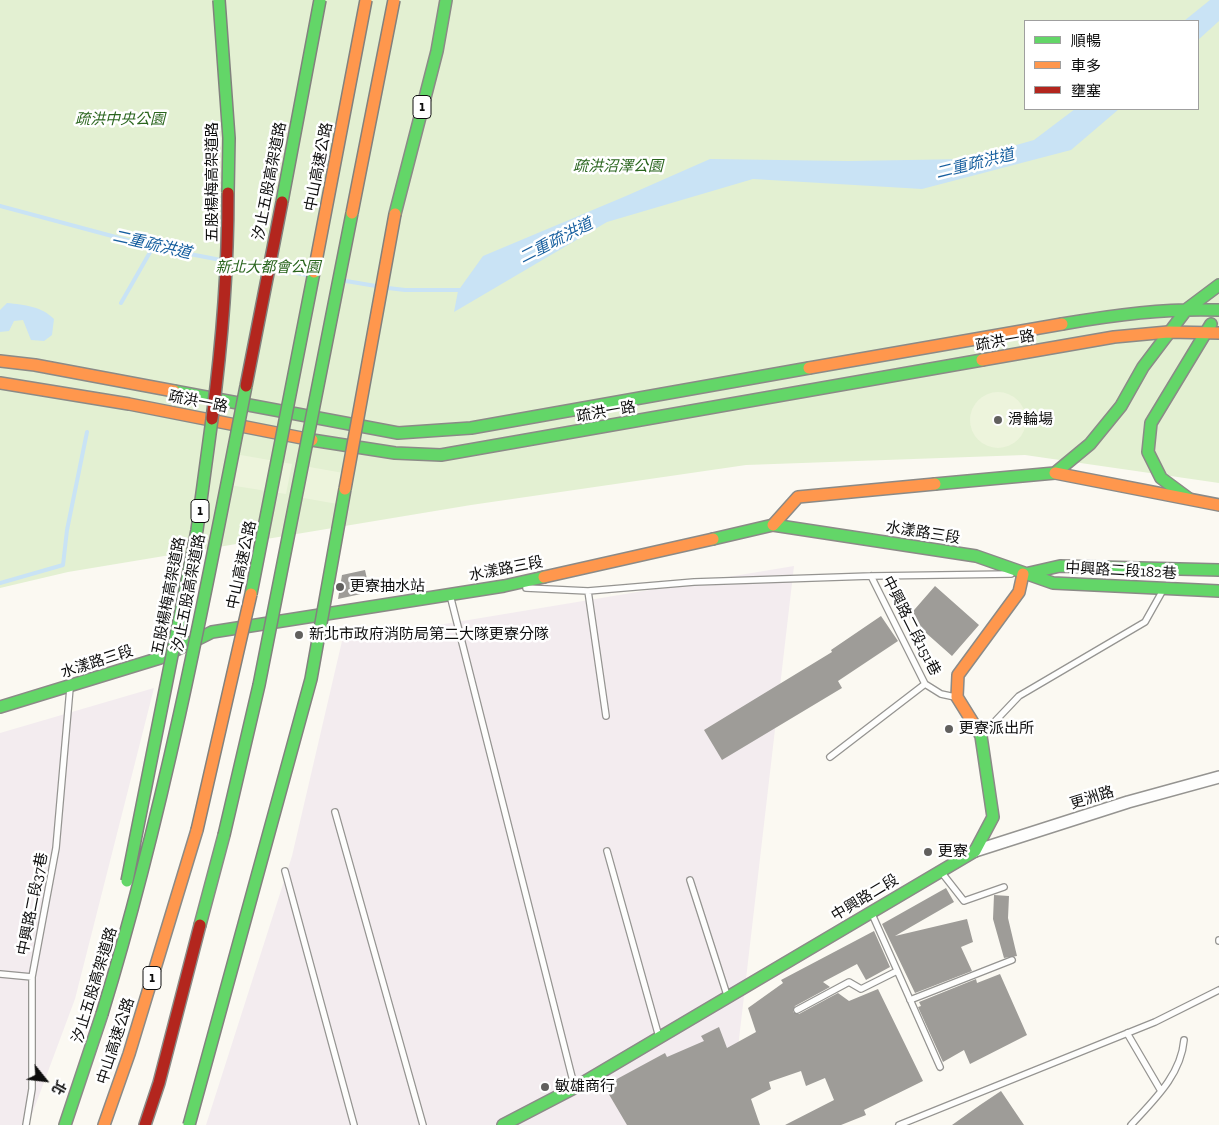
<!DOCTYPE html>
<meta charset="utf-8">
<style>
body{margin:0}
#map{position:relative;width:1219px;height:1125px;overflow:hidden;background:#fbf9f2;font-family:"Zilla Slab","Noto Sans TC",serif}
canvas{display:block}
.legend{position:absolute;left:1024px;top:20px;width:175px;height:90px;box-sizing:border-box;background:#fff;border:1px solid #9f9f9f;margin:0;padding:6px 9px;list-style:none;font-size:15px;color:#0e0e0e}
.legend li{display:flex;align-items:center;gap:10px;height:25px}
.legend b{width:25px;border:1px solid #9f9f9f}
.north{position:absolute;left:20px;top:1055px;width:50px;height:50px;-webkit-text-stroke:4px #fff;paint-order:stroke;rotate:119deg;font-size:14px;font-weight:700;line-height:20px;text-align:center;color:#0e0e0e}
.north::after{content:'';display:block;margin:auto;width:18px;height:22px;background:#0e0e0e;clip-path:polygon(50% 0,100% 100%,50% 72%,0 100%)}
</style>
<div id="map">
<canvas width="1219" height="1125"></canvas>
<ul class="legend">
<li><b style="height:6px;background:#63d668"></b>順暢</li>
<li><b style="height:6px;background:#ff974d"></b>車多</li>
<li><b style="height:6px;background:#b3261e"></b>壅塞</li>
</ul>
<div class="north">北</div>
</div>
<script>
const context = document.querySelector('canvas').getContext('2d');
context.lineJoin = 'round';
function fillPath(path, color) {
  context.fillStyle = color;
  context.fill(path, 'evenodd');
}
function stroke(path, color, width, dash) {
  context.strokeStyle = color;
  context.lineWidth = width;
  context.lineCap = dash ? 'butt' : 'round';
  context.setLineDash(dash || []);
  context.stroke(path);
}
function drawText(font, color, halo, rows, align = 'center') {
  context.font = font + ' "Zilla Slab","Noto Sans TC",serif';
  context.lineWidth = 5;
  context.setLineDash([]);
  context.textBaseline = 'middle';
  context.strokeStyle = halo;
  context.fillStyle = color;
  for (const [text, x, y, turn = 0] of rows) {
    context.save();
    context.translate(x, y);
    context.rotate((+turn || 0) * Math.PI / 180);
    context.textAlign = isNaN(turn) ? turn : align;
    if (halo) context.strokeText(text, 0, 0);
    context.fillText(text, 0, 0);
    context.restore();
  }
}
const industrial = new Path2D(`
 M 794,566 L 729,1125 L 206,1125 L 292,856 L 342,641 Z
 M 154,688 L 75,999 L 28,1125 L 0,1125 L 0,733 Z`);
const green = new Path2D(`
 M 0,0 L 1219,0 L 1219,483 L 1025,455 L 746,465 L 471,505 L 68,572 L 0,588 ZM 1025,21 L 1198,21 L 1198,109 L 1025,109 Z`);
const pitch = new Path2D(`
 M970 420a28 28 0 1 1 56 0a28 28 0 1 1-56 0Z
 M 235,454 L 292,464 L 286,494 L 229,485 Z
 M 298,465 L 355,475 L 349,506 L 292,496 Z`);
const water = new Path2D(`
 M 1210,0 L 1219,0 L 1219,21 L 1198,40 L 1198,21 L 1184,21 Z
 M 1075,109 L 1119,109 L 1071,150 L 922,189 L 753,179 L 607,222 L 454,312 L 458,291 L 483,256 L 626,196 L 710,159 L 848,161 L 967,159 L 1034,140 Z
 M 7,303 C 25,305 41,306 54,319 L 52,335 L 44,341 L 31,340 L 23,320 L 14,321 L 9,331 L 0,332 L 0,310 Z`);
const stream = new Path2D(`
 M 0,206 L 153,247 L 221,260
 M 233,262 L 263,268
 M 275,269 L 307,275
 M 346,281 L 376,286
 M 388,288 L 405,290 L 461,290
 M 121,303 L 153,247
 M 0,583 L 63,565 L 67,530 L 87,432`);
const building = new Path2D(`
 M 365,570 L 370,592 L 338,599 L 342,575 Z
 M 935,586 L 979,625 L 952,656 L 908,617 Z
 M 881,616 L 898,641 L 838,681 L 842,688 L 722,760 L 704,730 L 832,652 L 831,650 Z
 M 946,888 L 954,902 L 895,936 L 967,919 L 973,942 L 961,947 L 972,971 L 915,993 L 882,924 Z
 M 994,895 L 1009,896 L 1008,918 L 1017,956 L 1004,958 L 993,919 Z
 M 874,931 L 890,967 L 866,980 L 857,964 L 823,982 L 830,987 L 795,1006 L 793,1012 L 799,1014 L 838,993 L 849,1001 L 878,989 L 923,1081 L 864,1110 L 866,1115 L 841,1125 L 785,1125 L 834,1100 L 825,1078 L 806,1086 L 801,1071 L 769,1082 L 771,1089 L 751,1099 L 760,1125 L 627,1125 L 604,1086 L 665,1053 L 667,1057 L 704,1041 L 701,1036 L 719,1027 L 727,1048 L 756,1032 L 748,1008 L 783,983 L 781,980 Z
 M 1000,974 L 1027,1035 L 970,1064 L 964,1050 L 943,1062 L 918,1007 L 921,1006 L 919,1002 L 976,979 L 977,983 Z
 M 1001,1091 L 1024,1125 L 952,1125 L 980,1105 Z`);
const lane = new Path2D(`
 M 871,576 L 925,684 L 941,694 L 955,697
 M 526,588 L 588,591 L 694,582 L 871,576 L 1011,574
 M 588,591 L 606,716
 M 450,595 L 574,1085
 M 982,735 L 1019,696 L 1145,622 L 1163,590
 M 830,757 L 925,684
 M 335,812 L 423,1125
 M 607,851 L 659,1037
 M 285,871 L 354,1125
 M 942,873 L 964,901 L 1004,887
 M 690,880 L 727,995
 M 872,914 L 940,1067
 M 1219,940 L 1219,941
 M 0,974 L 32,977
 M 910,1000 L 1012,960
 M 797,1010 L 849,982 L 861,989 L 897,971
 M 1127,1033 L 1161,1091
 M 26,1125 L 32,1089 L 32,977 L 56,848 L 70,688
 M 899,1125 L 1155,1022 L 1219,990
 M 1131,1125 C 1154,1100 1181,1075 1184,1040`);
const street = new Path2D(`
 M 975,851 L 1128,802 L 1219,777`);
const fast = new Path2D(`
 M 395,214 L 437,51 L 446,0
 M 1062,324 C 1114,315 1166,308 1219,310
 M 174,391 L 398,433 L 471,428 L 809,368
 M 312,440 L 395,453 L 441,455 L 982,360
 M 935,484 L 1055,473 L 1090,444 L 1121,406 L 1143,367 L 1187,309 L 1219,285
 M 1188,498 L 1161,478 L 1148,452 L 1151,423 L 1211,324
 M 713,539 L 773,525 L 976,556 L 1053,583 L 1219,591
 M 1025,574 L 1060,566 L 1219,570
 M 0,707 L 160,658 L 212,632 L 504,586 L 544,577
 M 200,925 L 224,835
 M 65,1125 L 102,1014
 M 503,1125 L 574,1088 L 975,851 L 993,817 L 981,736 L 975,726`);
const slow = new Path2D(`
 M 982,360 L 1114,337 L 1168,332 L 1219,333
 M 0,361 L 35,365 L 174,391
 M 809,368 L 1062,324
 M 0,383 L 129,404 L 312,440
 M 1055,473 L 1219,505
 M 773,525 L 798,497 L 935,484
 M 544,577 L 713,539
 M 975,726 L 957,697 L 958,675 L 1019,592 L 1023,574
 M 104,1125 L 129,1054 L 197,830`);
const jam = new Path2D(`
 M 145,1125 L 159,1083 L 200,925`);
const fastBridge = new Path2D(`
 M 219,0 L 229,138 L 228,193
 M 282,202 L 320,0
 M 251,594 L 314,272
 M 224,835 L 259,685 L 352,213
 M 127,881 L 197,530 L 212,419
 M 102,1014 C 165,808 205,597 246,386
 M 189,1125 L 311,679 L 345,489`);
const slowBridge = new Path2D(`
 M 352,213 L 394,0
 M 314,272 L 366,0
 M 345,489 L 395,214
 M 197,830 L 251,594`);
const jamBridge = new Path2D(`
 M 246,386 L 282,202
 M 212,419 C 222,344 228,268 228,193`);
const markers = [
 [998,420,5,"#61605e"],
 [340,587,5,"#61605e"],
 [299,635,5,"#61605e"],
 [949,729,5,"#61605e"],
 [928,852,5,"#61605e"],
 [545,1087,5,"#61605e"]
];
const shields = [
 [422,107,18],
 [200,511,18],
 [152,978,18]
];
const shieldNames = [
 ["1",422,107],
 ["1",200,511],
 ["1",152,978]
];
const parkNames = [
 ["疏洪中央公園",120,120],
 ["疏洪沼澤公園",618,167],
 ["新北大都會公園",268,268]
];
const streetNames = [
 ["中山高速公路",319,167,-79],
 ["汐止五股高架道路",270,181,-79],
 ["五股楊梅高架道路",213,182,-90],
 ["疏洪一路",1005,341,-10],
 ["疏洪一路",198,402,11],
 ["疏洪一路",606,412,-10],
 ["水漾路三段",923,533,9],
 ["中山高速公路",242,565,-78],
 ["水漾路三段",506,569,-11],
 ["中興路二段182巷",1121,571,3],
 ["汐止五股高架道路",189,593,-79],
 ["五股楊梅高架道路",169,596,-79],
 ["中興路二段151巷",911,626,63],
 ["水漾路三段",97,662,-18],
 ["更洲路",1092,798,-17],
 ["中興路二段",865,898,-31],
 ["中興路二段37巷",33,904,-79],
 ["汐止五股高架道路",95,985,-73],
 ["中山高速公路",116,1041,-72]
];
const poiNames = [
 ["滑輪場",1008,420],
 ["更寮抽水站",350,587],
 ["新北市政府消防局第二大隊更寮分隊",309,635],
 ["更寮派出所",959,729],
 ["更寮",938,852],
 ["敏雄商行",555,1087]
];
const waterNames = [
 ["二重疏洪道",975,164,-14],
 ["二重疏洪道",556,241,-27],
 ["二重疏洪道",152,245,13]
];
fillPath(industrial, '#f3ecef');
fillPath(green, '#e3f0d2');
fillPath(pitch, '#edf4dc');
fillPath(water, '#c9e3f5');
stroke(stream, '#c9e3f5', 4);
fillPath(building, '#9e9c98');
stroke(lane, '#959491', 8);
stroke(street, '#959491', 14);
stroke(fast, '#8b8a87', 14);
stroke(slow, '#8b8a87', 14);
stroke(jam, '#8b8a87', 14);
stroke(lane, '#fefefd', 5.5);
stroke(street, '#fefefd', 11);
stroke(fast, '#63d668', 11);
stroke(slow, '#ff974d', 11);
stroke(jam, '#b3261e', 11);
stroke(fastBridge, '#82817e', 14, []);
stroke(slowBridge, '#82817e', 14, []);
stroke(jamBridge, '#82817e', 14, []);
stroke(fastBridge, '#63d668', 11);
stroke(slowBridge, '#ff974d', 11);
stroke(jamBridge, '#b3261e', 11);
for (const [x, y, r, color] of markers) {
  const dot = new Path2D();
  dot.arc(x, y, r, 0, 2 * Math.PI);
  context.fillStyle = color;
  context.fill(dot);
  stroke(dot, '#fff', 2);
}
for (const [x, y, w] of shields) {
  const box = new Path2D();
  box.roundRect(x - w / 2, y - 11.5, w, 23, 4);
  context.fillStyle = '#fff';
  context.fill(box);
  stroke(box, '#0e0e0e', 1);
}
drawText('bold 14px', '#0e0e0e', null, shieldNames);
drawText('italic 15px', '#2a651e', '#fff', parkNames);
drawText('15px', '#0e0e0e', '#fff', streetNames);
drawText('15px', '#0e0e0e', '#fff', poiNames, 'left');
drawText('italic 16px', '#175f9f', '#fff', waterNames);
</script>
